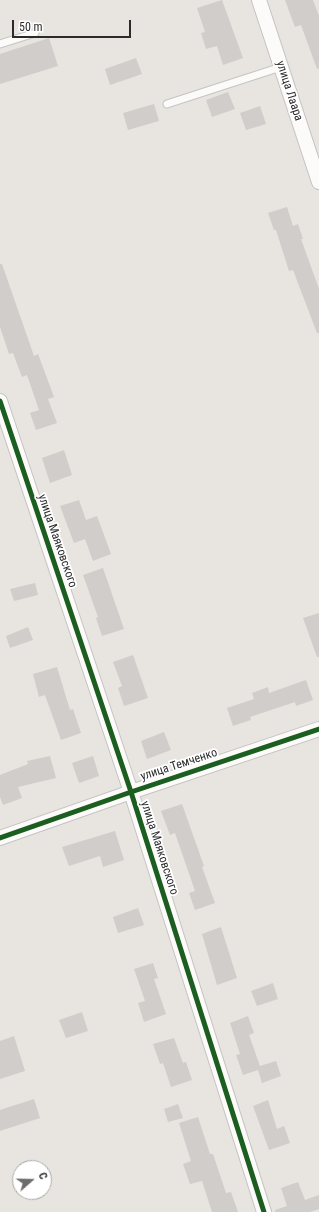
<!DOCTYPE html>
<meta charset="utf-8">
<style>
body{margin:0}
#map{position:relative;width:319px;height:1212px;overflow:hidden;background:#e8e5e0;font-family:"Roboto Condensed",sans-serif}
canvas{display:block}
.north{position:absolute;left:12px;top:1160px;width:40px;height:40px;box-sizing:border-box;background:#fff;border:1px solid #aaa;border-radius:50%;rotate:70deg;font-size:11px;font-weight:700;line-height:16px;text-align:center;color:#2b2b2b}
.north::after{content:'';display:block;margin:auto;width:14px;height:18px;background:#6d6c6a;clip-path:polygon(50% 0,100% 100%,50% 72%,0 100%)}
.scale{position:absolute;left:12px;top:20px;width:119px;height:18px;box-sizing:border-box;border:2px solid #2b2b2b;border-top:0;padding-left:5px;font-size:12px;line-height:14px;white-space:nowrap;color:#2b2b2b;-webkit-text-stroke:3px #fff;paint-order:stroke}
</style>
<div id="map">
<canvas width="319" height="1212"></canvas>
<div class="north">С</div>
<div class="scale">50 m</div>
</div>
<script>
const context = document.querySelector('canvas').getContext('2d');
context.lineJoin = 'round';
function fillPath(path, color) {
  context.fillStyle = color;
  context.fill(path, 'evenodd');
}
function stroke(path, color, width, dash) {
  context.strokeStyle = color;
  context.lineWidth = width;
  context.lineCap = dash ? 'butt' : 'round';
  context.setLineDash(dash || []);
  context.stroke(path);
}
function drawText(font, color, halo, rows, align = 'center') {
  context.font = font + ' "Roboto Condensed",sans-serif';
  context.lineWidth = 3.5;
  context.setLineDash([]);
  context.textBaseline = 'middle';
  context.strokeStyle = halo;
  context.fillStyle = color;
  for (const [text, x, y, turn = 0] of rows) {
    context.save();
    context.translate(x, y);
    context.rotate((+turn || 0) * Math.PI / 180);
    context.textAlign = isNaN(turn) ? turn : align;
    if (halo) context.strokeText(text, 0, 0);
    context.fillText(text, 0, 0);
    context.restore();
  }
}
const building = new Path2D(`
 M 222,0 L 243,58 L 223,65 L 217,46 L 206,49 L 201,33 L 205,32 L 197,8 Z
 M 285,0 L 313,0 L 319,16 L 319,68 L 317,69 L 301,25 L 295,27 Z
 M 49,38 L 58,66 L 0,84 L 0,54 Z
 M 136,58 L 142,74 L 110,85 L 105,69 Z
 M 228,92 L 235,109 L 212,117 L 206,100 Z
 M 154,104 L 159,121 L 128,130 L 123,113 Z
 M 260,106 L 266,124 L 246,130 L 240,113 Z
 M 287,207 L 293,226 L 298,224 L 303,239 L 301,239 L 319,289 L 319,333 L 317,333 L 293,270 L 289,271 L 276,230 L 274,230 L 268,213 Z
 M 0,264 L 2,264 L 34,356 L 38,354 L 54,397 L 48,399 L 57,423 L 36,430 L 30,413 L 39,410 L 27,375 L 22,377 L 13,353 L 9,354 L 0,327 Z
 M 64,450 L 72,475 L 50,483 L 42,458 Z
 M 79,500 L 86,520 L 97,516 L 111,554 L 93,561 L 85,539 L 74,543 L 60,506 Z
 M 103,568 L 124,629 L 102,636 L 96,618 L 98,617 L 83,575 Z
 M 35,583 L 38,595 L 14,601 L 10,589 Z
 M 319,613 L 319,657 L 317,657 L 303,618 Z
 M 28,627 L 33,640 L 10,648 L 6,636 Z
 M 133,655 L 148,698 L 124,706 L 118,688 L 122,686 L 113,662 Z
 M 57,667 L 70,710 L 73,709 L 81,733 L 61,740 L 45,695 L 39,697 L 33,674 Z
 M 306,680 L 313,700 L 296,706 L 295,702 L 250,717 L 251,720 L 233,726 L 227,708 L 254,699 L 252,693 L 268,687 L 269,693 Z
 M 164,732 L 171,750 L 147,759 L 141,741 Z
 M 50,756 L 56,778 L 18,787 L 22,798 L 3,805 L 0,797 L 0,775 L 28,764 L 27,761 Z
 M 93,756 L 99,776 L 79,783 L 72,763 Z
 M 182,804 L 204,866 L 202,867 L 215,903 L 195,910 L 189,893 L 195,891 L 175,833 L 170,835 L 161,811 Z
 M 115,831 L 124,860 L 103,867 L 100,856 L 69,866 L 62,847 Z
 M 138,908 L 144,925 L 118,933 L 113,917 Z
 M 221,927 L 237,978 L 217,985 L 202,934 Z
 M 153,963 L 158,978 L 154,979 L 166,1014 L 144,1022 L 138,1003 L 145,1001 L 134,969 Z
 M 273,983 L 278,999 L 257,1006 L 251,991 Z
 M 82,1012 L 88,1031 L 66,1038 L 59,1020 Z
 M 248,1016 L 254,1033 L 249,1035 L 260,1066 L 276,1061 L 281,1076 L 262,1083 L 258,1070 L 243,1075 L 236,1055 L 240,1054 L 230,1023 Z
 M 14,1036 L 25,1071 L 0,1079 L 0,1041 Z
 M 174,1038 L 183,1063 L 186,1062 L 192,1080 L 171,1087 L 163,1063 L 160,1064 L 153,1044 Z
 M 34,1099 L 40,1118 L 0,1131 L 0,1110 Z
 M 268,1100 L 277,1129 L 284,1126 L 290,1143 L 269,1150 L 253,1106 Z
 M 178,1104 L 183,1118 L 168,1122 L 164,1109 Z
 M 198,1117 L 210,1154 L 213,1154 L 226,1193 L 231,1192 L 238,1212 L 212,1212 L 202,1181 L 190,1184 L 183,1164 L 191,1161 L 179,1123 Z
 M 298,1182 L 305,1200 L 319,1195 L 319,1209 L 310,1212 L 275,1212 L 275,1210 L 287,1206 L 281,1188 Z`);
const service = new Path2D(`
 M 0,44 L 35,33
 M 167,104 L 281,67`);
const minor = new Path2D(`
 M 259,0 L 319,182
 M 0,401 L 131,792 L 264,1212
 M 0,838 L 131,792 L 319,729`);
const cycleway = new Path2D(`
 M 0,401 L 131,792 L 264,1212
 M 0,838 L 131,792 L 319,729`);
const streetNames = [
 ["улица Лаара",289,91,72],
 ["улица Маяковского",57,541,71],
 ["улица Темченко",179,765,-18],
 ["улица Маяковского",159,848,72]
];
fillPath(building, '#d0cdca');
stroke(service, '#c4c4c3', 9);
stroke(minor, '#c4c4c3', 16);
stroke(service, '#fcfbfa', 7);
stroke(minor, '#fcfbfa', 14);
stroke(cycleway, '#1b5e20', 5);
drawText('12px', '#2b2b2b', '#fff', streetNames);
</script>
